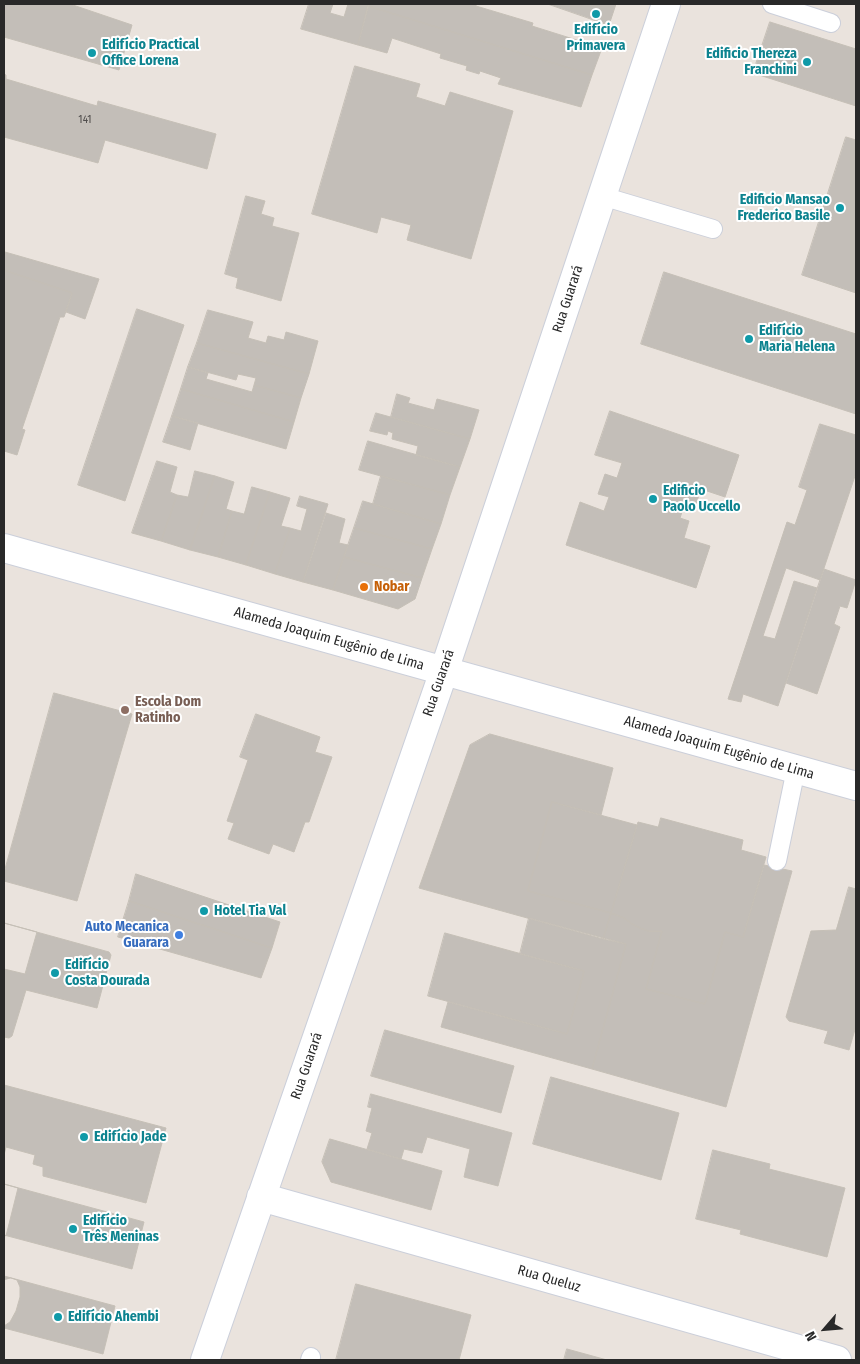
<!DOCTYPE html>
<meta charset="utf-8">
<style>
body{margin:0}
#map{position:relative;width:860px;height:1364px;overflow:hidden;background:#eae3dd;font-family:"Fira Sans Condensed",sans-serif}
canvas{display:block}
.frame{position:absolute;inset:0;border:5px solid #292929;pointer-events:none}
.north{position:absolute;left:800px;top:1304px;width:50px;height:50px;-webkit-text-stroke:4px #fff;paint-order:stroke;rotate:243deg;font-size:14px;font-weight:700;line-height:20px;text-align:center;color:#292929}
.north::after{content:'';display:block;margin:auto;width:18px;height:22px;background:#292929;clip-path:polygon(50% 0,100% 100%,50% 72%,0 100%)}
</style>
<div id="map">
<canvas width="860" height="1364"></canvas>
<div class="frame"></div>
<div class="north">N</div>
</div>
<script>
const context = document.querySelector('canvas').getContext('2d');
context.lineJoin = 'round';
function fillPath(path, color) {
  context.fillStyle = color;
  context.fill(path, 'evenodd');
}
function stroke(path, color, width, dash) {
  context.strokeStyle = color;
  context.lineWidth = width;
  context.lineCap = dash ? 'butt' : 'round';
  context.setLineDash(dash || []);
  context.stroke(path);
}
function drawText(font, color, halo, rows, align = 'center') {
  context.font = font + ' "Fira Sans Condensed",sans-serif';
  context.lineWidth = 4;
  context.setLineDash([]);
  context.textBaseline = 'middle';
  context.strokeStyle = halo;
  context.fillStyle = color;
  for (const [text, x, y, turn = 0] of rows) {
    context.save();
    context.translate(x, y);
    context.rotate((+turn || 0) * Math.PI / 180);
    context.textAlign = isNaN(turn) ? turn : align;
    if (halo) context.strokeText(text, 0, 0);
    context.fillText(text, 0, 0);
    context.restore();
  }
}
const building = new Path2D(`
 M 4,4 L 70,4 L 132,25 L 119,70 L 4,37 Z
 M 309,4 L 333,4 L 330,13 L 344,17 L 348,4 L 369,4 L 358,45 L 301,29 Z
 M 369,4 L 476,4 L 476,6 L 533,23 L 532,26 L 602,48 L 592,75 L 368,6 Z
 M 548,4 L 616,4 L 609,25 Z
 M 368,6 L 592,75 L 581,107 L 498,84 L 501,78 L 480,71 L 479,74 L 466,70 L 467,66 L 440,58 L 441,54 L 392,38 L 387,53 L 358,45 Z
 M 770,22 L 856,49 L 856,106 L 753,73 Z
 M 355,66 L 420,84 L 416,97 L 445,106 L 450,92 L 513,111 L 471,259 L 407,240 L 411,225 L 381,217 L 377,233 L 312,214 Z
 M 4,74 L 6,75 L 6,79 L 97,106 L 98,101 L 216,134 L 207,169 L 105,140 L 98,163 L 4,137 Z
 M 846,137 L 856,140 L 856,293 L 802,275 Z
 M 246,196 L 265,201 L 261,214 L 274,218 L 272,226 L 299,233 L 281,301 L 236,288 L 238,278 L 225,274 Z
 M 5,252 L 99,279 L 85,319 L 66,312 L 72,293 L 4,270 Z
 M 4,270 L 72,293 L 64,317 L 60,317 L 22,429 L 25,430 L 17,455 L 4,451 Z
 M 664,272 L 856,334 L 856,414 L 641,344 Z
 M 137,309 L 184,325 L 125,501 L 78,485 Z
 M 208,310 L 253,322 L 248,338 L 266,343 L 268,336 L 284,340 L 286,332 L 318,341 L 309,374 L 197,343 Z
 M 197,343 L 309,374 L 301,398 L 254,385 L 256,378 L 238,374 L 236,380 L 188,367 Z
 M 188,367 L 208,373 L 206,379 L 252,392 L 254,385 L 301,398 L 294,422 L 181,389 Z
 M 181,389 L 294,422 L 286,449 L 172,416 Z
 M 397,394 L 410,398 L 408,403 L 434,410 L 437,399 L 479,410 L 470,439 L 391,417 Z
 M 610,411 L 739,455 L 725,497 L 701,489 L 696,504 L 686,500 L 680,518 L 689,521 L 684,538 L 710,546 L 696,588 L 566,545 L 580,502 L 604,511 L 609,497 L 598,494 L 605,474 L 617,478 L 622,463 L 595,455 Z
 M 376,413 L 470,439 L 460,467 L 416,455 L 418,446 L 392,439 L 393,433 L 388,431 L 387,435 L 370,431 Z
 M 172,416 L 198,423 L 190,450 L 163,442 Z
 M 820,424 L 856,435 L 856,473 L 820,580 L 786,568 L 763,636 L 775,639 L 794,581 L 817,588 L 778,706 L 743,694 L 741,702 L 728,699 L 787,522 L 795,525 L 807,490 L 799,487 Z
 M 368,441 L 460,467 L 450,495 L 359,470 Z
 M 157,461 L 177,467 L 170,492 L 177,495 L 161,541 L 132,533 Z
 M 195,471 L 215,476 L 190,550 L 161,541 L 177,495 L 188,497 Z
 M 215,476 L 234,482 L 226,509 L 232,511 L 218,557 L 190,550 Z
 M 381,476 L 450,495 L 441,524 L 373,504 Z
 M 252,487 L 270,492 L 246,565 L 218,557 L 232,511 L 244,514 Z
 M 270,492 L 290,498 L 281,526 L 290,528 L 275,574 L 246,565 Z
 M 300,496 L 328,504 L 303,582 L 275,574 L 290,528 L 301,531 L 307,509 L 297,506 Z
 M 363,501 L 441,524 L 432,549 L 354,528 Z
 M 326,513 L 345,519 L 339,543 L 348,545 L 333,590 L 303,582 Z
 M 354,528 L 432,549 L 422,578 L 344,557 Z
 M 344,557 L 422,578 L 415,599 L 398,609 L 333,590 Z
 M 824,569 L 856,580 L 847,608 L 840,606 L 834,624 L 840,627 L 817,694 L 786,683 Z
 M 54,693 L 132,714 L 77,901 L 4,881 L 4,873 Z
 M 256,714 L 320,737 L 315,752 L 332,757 L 309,822 L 305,822 L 294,852 L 273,844 L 269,854 L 228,839 L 234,823 L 227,821 L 248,760 L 240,757 Z
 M 490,734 L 613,768 L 601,815 L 552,802 L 528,891 L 611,913 L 603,939 L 419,888 L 470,745 Z
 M 552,802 L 637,825 L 611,913 L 528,891 Z
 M 661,818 L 743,840 L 741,850 L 766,857 L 743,937 L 725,932 L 705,1004 L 646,989 L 662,931 L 649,931 L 642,929 L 632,924 L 624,918 L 611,913 L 638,822 L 658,827 Z
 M 764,865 L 792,871 L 726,1107 L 592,1069 L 626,944 L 603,939 L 611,913 L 624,918 L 632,924 L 642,929 L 649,931 L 662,931 L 646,989 L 705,1004 L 725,932 L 743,937 Z
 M 136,874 L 280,922 L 272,948 L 129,901 Z
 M 849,887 L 856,889 L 856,1026 L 849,1050 L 824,1043 L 828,1031 L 789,1021 L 786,1017 L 811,931 L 836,930 Z
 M 129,901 L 272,948 L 261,978 L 118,937 Z
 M 529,918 L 626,944 L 592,1069 L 441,1027 L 448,1002 L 567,1034 L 584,971 L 520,954 Z
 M 4,923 L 109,952 L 111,955 L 97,1008 L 26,990 L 12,1036 L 9,1038 L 4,1037 Z
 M 4,923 L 37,932 L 25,974 L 4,969 Z
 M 445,933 L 584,971 L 567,1034 L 428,996 Z
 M 385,1030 L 514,1066 L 501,1113 L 371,1076 Z
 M 551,1077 L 679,1113 L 661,1180 L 533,1144 Z
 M 4,1085 L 166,1128 L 146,1203 L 43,1176 L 43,1167 L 33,1164 L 35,1155 L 6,1147 L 4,1155 Z
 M 371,1094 L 512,1133 L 498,1186 L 464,1177 L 470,1149 L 427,1137 L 422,1153 L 404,1149 L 401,1159 L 367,1149 L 372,1133 L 366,1131 L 372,1108 L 368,1107 Z
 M 330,1139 L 442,1171 L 431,1210 L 331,1182 L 322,1162 Z
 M 713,1150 L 770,1164 L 769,1169 L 845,1188 L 827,1257 L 740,1234 L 741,1230 L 696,1219 Z
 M 4,1184 L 144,1222 L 132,1269 L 4,1235 Z
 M 4,1184 L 18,1188 L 6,1236 L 4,1235 Z
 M 4,1276 L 115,1306 L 103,1354 L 4,1328 Z
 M 11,1278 L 17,1280 L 20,1287 L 20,1297 L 16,1311 L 10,1322 L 4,1326 L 4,1280 Z
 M 356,1284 L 471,1315 L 459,1360 L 336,1360 Z
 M 567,1349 L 607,1360 L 564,1360 Z`);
const service = new Path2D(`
 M 772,4 L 831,23
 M 602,196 L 713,229
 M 777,861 L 796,769
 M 310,1360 L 311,1357`);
const minor = new Path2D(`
 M 4,548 L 856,786
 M 261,1197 L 837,1360
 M 205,1360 L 444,671 L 666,4`);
const markers = [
 [596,14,5,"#0f9aa8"],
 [92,53,5,"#0f9aa8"],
 [807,62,5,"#0f9aa8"],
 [840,208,5,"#0f9aa8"],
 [749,339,5,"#0f9aa8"],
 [653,499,5,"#0f9aa8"],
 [364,587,5,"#e8710a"],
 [125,710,5,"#8d6e63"],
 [204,911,5,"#0f9aa8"],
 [179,935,5,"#3f7fe0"],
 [55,973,5,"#0f9aa8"],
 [84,1137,5,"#0f9aa8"],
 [73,1229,5,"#0f9aa8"],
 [58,1317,5,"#0f9aa8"]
];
const numberNames = [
 ["141",85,120]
];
const cultureNames = [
 ["Edifício",596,30,"center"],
 ["Primavera",596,46,"center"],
 ["Edifício Practical",102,45],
 ["Office Lorena",102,61],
 ["Edificio Thereza",797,54,"right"],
 ["Franchini",797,70,"right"],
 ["Edificio Mansao",830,200,"right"],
 ["Frederico Basile",830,216,"right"],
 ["Edifício",759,331],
 ["Maria Helena",759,347],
 ["Edificio",663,491],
 ["Paolo Uccello",663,507],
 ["Hotel Tia Val",214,911],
 ["Edifício",65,965],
 ["Costa Dourada",65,981],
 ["Edifício Jade",94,1137],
 ["Edifício",83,1221],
 ["Três Meninas",83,1237],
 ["Edifício Ahembi",68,1317]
];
const streetNames = [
 ["Rua Guarará",568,299,-72],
 ["Alameda Joaquim Eugênio de Lima",329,639,16],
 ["Rua Guarará",439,683,-71],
 ["Alameda Joaquim Eugênio de Lima",719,748,16],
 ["Rua Guarará",307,1066,-71],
 ["Rua Queluz",549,1279,16]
];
const foodNames = [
 ["Nobar",374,587]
];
const educationNames = [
 ["Escola Dom",135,702],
 ["Ratinho",135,718]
];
const shopNames = [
 ["Auto Mecanica",169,927],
 ["Guarara",169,943]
];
fillPath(building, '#c3beb8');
stroke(building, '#c5bfb6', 1);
stroke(service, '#cbcfda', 20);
stroke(minor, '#cbcfda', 30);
stroke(service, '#fff', 18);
stroke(minor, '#fff', 28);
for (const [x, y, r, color] of markers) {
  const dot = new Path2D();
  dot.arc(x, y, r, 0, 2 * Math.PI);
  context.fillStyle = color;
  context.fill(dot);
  stroke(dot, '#fff', 2);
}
drawText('11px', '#504e4d', null, numberNames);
drawText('bold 14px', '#0d838f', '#fff', cultureNames, 'left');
drawText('14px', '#292929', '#fff', streetNames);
drawText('bold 14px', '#c56008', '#fff', foodNames, 'left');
drawText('bold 14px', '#785e54', '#fff', educationNames, 'left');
drawText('bold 14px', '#366cbe', '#fff', shopNames, 'right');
</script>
